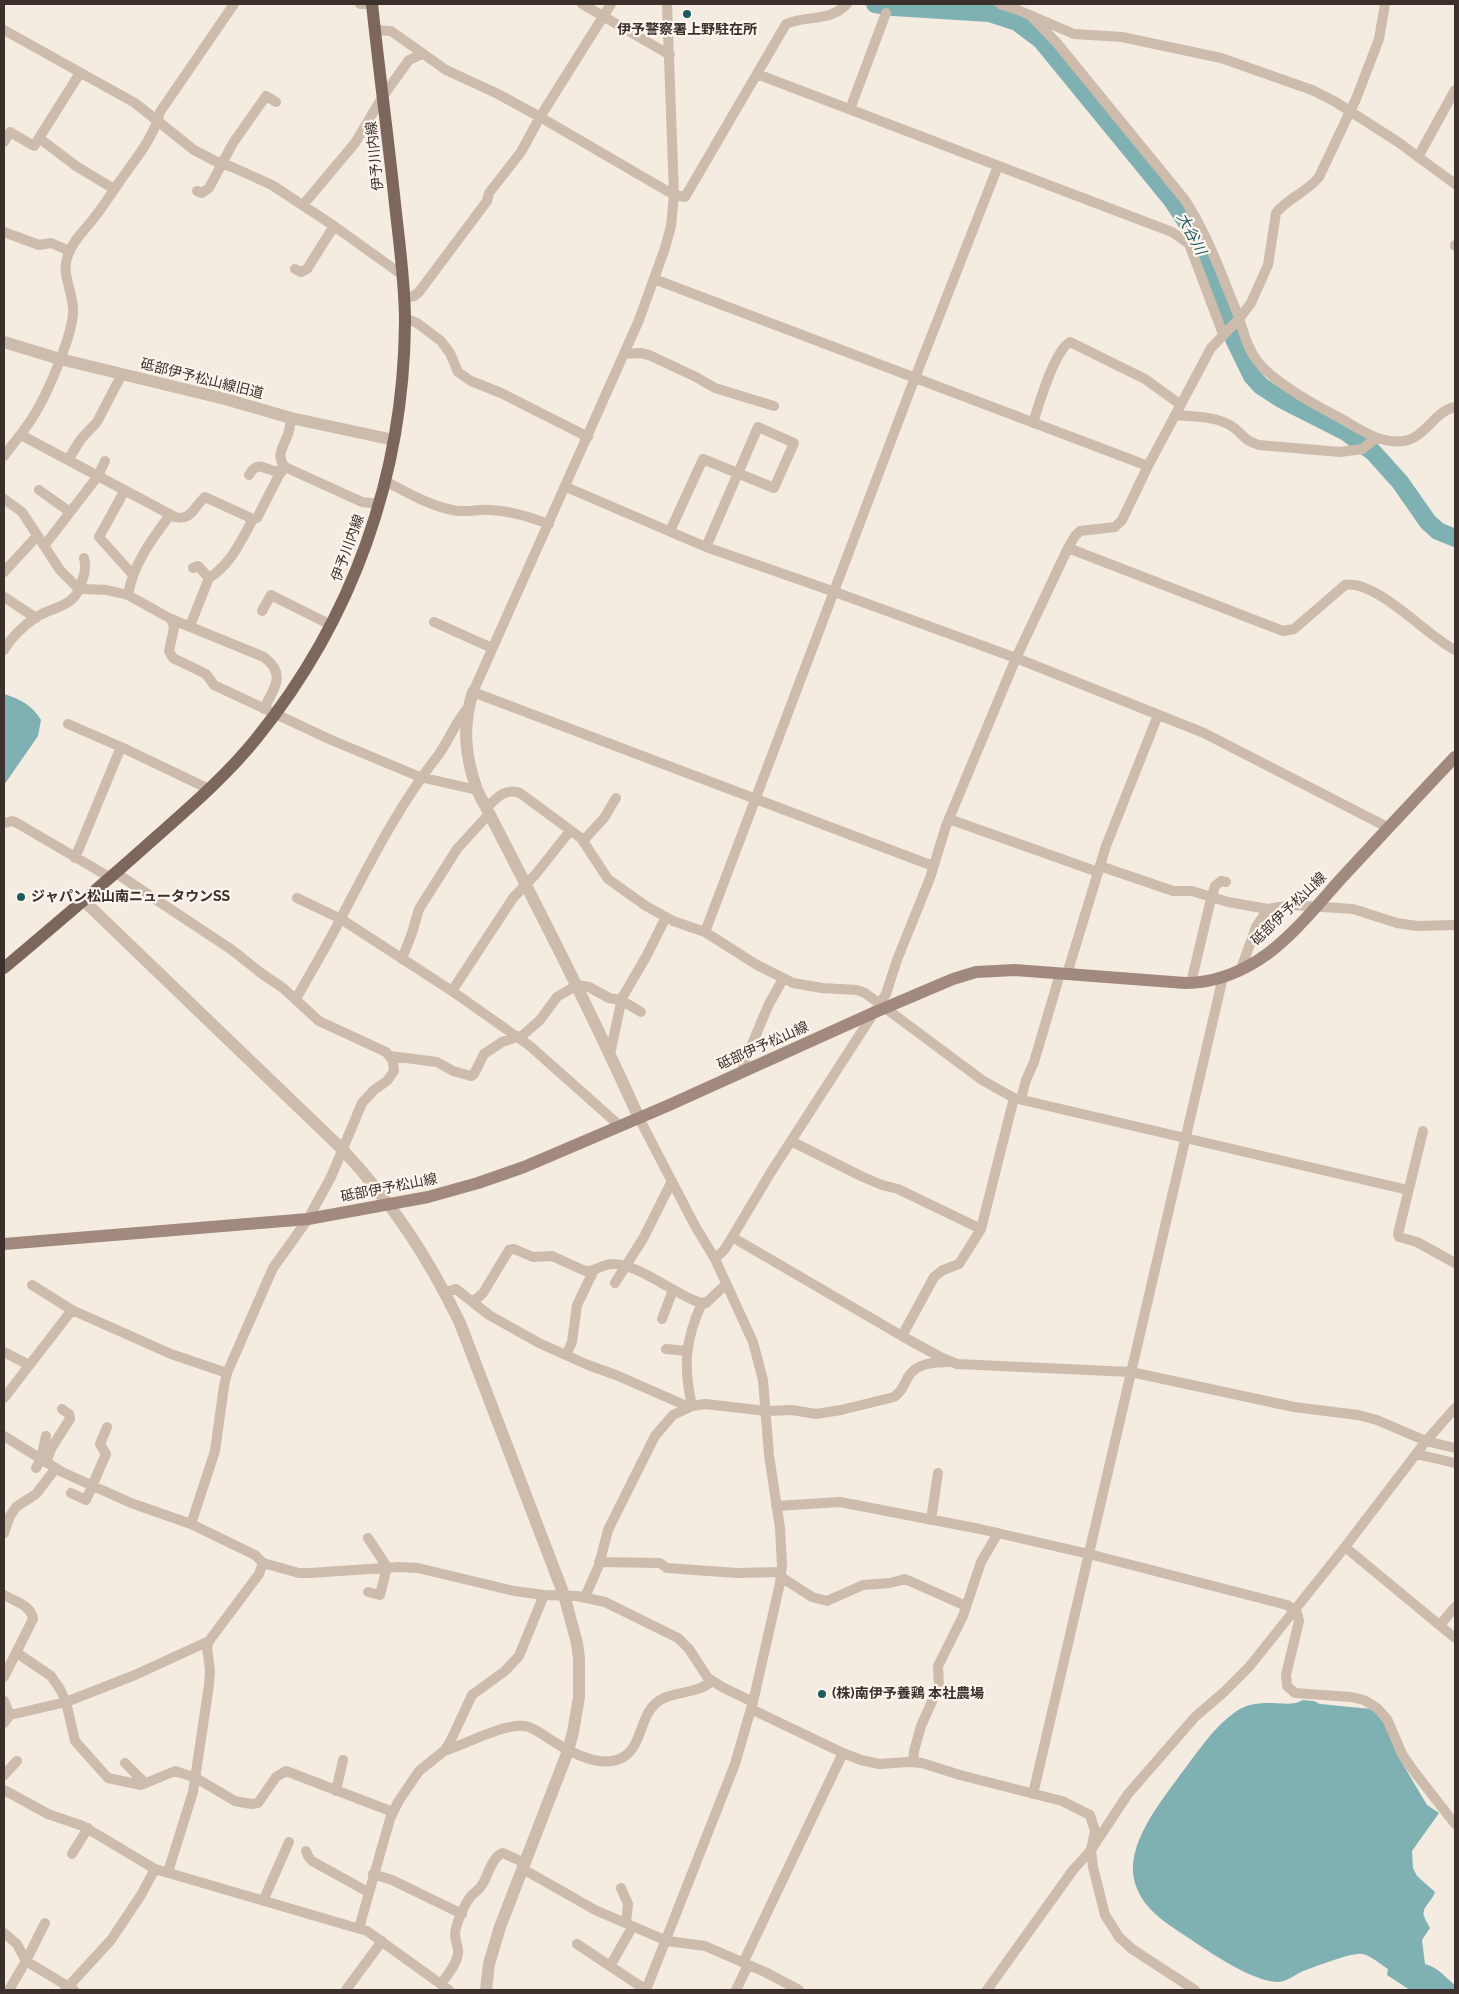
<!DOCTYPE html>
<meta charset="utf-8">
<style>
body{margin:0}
#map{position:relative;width:1459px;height:1994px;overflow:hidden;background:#f4ebe1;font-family:Raleway,sans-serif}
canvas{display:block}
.frame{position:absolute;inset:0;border:5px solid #3b302b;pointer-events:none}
</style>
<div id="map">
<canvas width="1459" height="1994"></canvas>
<div class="frame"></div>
</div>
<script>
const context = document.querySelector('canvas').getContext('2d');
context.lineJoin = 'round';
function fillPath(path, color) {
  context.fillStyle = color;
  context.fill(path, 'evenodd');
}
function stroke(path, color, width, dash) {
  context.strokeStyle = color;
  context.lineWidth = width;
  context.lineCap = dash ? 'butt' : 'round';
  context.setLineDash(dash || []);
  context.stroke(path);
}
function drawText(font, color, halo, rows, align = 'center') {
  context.font = font + ' Raleway,"Noto Sans JP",sans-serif';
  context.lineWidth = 4.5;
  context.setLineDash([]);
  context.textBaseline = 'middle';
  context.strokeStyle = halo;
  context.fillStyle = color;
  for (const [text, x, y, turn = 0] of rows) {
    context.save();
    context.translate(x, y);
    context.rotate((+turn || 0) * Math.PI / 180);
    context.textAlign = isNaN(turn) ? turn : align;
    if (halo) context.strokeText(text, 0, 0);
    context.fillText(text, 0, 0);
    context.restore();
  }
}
const water = new Path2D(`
 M 4,694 C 20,699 32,705 41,720 L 38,736 L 4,785 Z
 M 1303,1700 L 1314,1701 L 1320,1704 L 1371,1709 L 1378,1715 L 1384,1723 L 1398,1756 L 1427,1805 L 1439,1813 L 1412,1851 L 1413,1868 L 1417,1876 L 1435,1892 C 1433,1900 1421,1908 1424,1916 C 1425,1920 1428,1924 1430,1928 L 1422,1940 L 1425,1964 C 1439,1968 1445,1977 1455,1985 L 1455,1990 L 1410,1990 L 1387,1975 L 1388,1969 C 1381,1965 1371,1955 1362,1954 C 1352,1952 1312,1968 1301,1972 C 1293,1976 1286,1982 1277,1982 C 1254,1981 1215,1956 1196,1943 C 1172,1926 1144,1913 1135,1883 C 1124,1846 1160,1803 1180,1775 C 1197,1753 1212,1729 1234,1713 C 1259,1694 1288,1710 1303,1700 Z`);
const river = new Path2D(`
 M 875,4 L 894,7 L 989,13 L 1017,22 L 1041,40 L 1172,200 L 1193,232 L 1225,309 L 1234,339 L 1252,376 L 1261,386 L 1281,399 L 1346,432 L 1373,452 L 1400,482 L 1428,522 L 1438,531 L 1455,538`);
const minor = new Path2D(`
 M 360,4 L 372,4
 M 582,4 L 670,55
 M 667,4 L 674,195 L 671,226 L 665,248 L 639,320 L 473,692 L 933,866
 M 1000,4 L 1018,10 L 1074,34 L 1122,37 L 1221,58 L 1312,90 L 1334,101 L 1398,142 L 1455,184
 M 1032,17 L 1056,42 L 1185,200 C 1208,236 1220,271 1236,310 C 1243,328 1246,347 1258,362 C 1276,384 1315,405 1340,418 C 1360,429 1379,444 1403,441 C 1425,439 1434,411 1455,407
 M 4,30 L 135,103 L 194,150 L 215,161 L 232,167 L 272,185 L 334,226 L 401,274
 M 375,30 L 391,31 L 446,70 L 498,94 L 540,117 L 674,195 L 685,197 L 786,24 C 807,15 830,22 847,4
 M 757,74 L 1172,232 L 1189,244 L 1223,334
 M 850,109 L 886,13
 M 39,138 L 76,166 L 114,189
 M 4,142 L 10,132 L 34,146 L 80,73
 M 1418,157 L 1455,90
 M 197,191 L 202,193 L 209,188 L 233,143 L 266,96 L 276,102
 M 303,205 L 355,143 L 383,96 L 409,60 L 422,54
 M 4,232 L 39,245 L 51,243 L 70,251
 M 1455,246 L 1455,245
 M 295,269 L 301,272 L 307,269 L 334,226
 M 654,279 L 1148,466
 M 404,298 L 414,296 L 419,292 L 487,201 L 489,193 L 521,152 L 540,117 L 611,4
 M 405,318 L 417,323 L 441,341 L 450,353 L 458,372 L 471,381 L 501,393 L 588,437
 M 624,354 L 640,353 L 649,355 L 696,377 L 715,388 L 774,406
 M 1175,415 C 1193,417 1214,416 1230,425 C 1242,432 1243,441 1259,445 L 1340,452 L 1362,449 L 1376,438
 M 291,418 C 290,422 290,427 289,431 C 286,444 274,454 285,467 L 362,502 L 379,504
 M 1033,423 C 1039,404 1054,351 1070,342 L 1145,379 L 1181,405
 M 21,435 L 175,517 C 192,521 194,506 205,497 L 253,519 L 257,518 L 278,477 L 285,467
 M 4,456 C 15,441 28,427 37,410 C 49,390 71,338 73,314 C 75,294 60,275 68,255 C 73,240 85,230 94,218 C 103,207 110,195 118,184 C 133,162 154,138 160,112 L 234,4
 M 68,460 L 81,439 L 97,422 L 122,374
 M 249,475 C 259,458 265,472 278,471 C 281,470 283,468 285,467
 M 385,481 C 406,492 428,505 452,510 C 465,513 477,509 490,510 C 511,511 529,517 549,524
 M 566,487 L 706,547 L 835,592 L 1016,658 L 1204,733 L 1389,828
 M 39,490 L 70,512
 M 125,490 L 99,537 L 133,575
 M 4,499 L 22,512 L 60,570 L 76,586 L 83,589 L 107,590 L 128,595 L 171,619 L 174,628 L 169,651 L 173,658 L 206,674 L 214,685 L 329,739 L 420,777 L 477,790
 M 670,531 L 703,459 L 774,488 L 794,443 L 758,427 L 706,547
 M 44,546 L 98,476 L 105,461
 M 1068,548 L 1283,631 L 1294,629 L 1345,585 C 1376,579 1428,637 1455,650
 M 193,568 L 198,566 L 209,578 C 231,564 241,541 253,519
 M 4,572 L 37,536
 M 128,595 C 133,564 152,539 170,515
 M 4,597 L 36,618
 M 262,611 L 271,595 L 331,625
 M 171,619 L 264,657 C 287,675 274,687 264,709
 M 434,622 L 492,648
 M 190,626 L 209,578
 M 4,650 C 11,638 24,625 36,617 C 57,605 75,608 82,581 C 85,574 86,566 84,558
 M 68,724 L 121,747
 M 486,808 C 496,799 505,787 520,793 L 581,838 L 608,879 L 646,906 L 673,921 L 705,932 L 757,965 L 793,983 L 822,988 L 857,990 L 865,993 L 982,1080 L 1014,1098 L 1408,1190
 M 949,819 L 1098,872
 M 4,823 L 12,821 L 17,823 L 111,878
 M 583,841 L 604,818 L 616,798
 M 75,858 L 121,747 L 209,789
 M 1100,866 L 1173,891 L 1192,891 L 1228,902 L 1268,909 L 1292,905 L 1353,909 L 1397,923 L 1417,926 L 1455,925
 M 116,873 L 232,950 L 261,973 L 283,988 L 319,1021 L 386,1052 L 393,1061 L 394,1071 L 387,1081 L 374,1090 L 362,1103 L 331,1177 L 308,1219 L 273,1268 L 227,1373 L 224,1386 L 215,1451 L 191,1524
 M 297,898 L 341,919 L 452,991 L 530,1046 L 620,1126
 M 705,932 L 911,388 L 998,166
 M 402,959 L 412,933 L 419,909 L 457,849 L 489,814
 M 1241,969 L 1256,927 L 1268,909
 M 1067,974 L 1106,846 L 1158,715
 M 1191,983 L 1210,903 L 1215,886 L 1221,881 L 1226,882
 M 452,991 L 513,898 L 535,875 L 570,831
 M 296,999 C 311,972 328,944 342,916 C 372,859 399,805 439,754 C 449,740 455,723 467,709
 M 610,1054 L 622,998 L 647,955 L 666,917
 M 390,1056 L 437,1062 L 453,1071 L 471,1076 L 474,1074 L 484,1054 L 502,1042 L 523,1035 L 540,1020 L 557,997 L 577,985 L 589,987 L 609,998 L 621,1000 L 641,1012
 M 745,1070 L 743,1066 L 768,1006 L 783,979
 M 1021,1099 L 1026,1080 L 1034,1062 L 1060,974
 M 639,1118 L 694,1224 L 715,1259 L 753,1342 L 763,1380 L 769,1455 L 780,1528 L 782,1565 L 780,1583 L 753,1702 L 735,1764 L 646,1990
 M 1423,1131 L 1398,1234 L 1399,1237 L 1417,1242 L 1455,1263
 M 791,1141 L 863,1177 L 882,1185 L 898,1189 L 981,1229
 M 732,1237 L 902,1336 L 942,1358 L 957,1364 L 1131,1372 L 1294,1407 L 1358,1415 L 1377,1420 L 1426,1441 L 1455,1448
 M 715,1259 L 725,1249 L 771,1172 L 886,994 L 897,960 L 930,878 L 946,826 L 1016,658 L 1068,548 L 1075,536 L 1080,531 L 1115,527 L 1122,520 L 1148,466 L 1211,348 L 1239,319 L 1251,303 L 1268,265 L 1276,213 C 1288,198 1307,192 1319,177 L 1356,99 L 1379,39 L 1385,4
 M 615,1283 L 644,1237 L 672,1181
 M 32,1285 L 72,1310
 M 445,1292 L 456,1289 L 489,1315 L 539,1343 L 588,1365 L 616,1375 L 689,1407
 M 473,1302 L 483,1293 L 509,1250 L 514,1249 L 533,1257 L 552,1256 L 585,1271 C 596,1272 603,1263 614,1264 C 640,1265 673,1293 698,1302 L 706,1303 L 726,1284
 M 662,1319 L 673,1290
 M 902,1336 L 934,1277 L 943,1270 L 959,1264 L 981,1229 L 1014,1098
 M 666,1349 L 687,1351
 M 4,1352 L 29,1365
 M 566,1355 L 572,1342 L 577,1305 L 594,1270
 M 4,1398 L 72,1310 L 171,1354 L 227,1373
 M 692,1406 C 683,1366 685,1340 702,1303
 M 4,1436 L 62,1472 L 131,1503 L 191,1524 L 255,1555 L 263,1563 L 299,1573 L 311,1573 L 399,1567 L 418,1568 L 514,1591 L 544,1595 L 577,1596 L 605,1602 L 678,1638 L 689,1649 L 708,1678 L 722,1687 L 753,1702
 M 1416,1454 L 1455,1463
 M 46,1462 L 52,1447 L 70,1419 L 69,1414 L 62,1409
 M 36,1468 L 41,1459 L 46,1436
 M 71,1493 L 86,1500 L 106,1454 L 100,1444 L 107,1427
 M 776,1506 L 840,1502 L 980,1529 L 1089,1554 L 1287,1605 L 1297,1613 L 1299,1621 L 1286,1675 L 1287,1686 L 1295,1693 L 1351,1697 L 1364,1700 L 1377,1708 L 1387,1719 L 1402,1754 L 1413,1770 L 1455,1824
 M 931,1520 L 938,1473
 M 4,1533 L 10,1516 L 16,1507 L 36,1494 L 56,1468
 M 1345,1547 L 1455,1638
 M 599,1562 L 660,1563 L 667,1568 L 737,1573 L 781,1572
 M 781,1577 L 812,1597 L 827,1601 L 863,1585 L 890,1583 L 905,1579 L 966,1606
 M 368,1592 L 380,1595 L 387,1567 L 368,1538
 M 4,1595 C 14,1601 32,1606 33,1619 L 4,1677
 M 585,1597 L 599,1565 L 608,1530 L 655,1436 L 673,1415 L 692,1406 L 705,1404 L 767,1411 L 792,1410 L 816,1414 L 841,1410 L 894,1397 C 902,1391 904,1385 908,1377 C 916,1363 935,1362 949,1362
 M 1440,1625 L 1455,1607
 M 17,1653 L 51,1676 L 60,1689 L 66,1702 L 75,1741 L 108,1778 L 141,1785 L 175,1771 L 196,1778 L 235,1801 L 251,1804 L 258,1803 L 276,1777 L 286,1771 L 393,1812
 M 4,1701 L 10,1715 L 4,1723
 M 751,1709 L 843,1753 L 861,1760 L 879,1764 L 908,1762 L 922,1763 L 960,1775 L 1062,1801 L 1090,1815 L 1095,1831 L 1091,1850 L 1093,1867 L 1105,1915 L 1119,1937 L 1132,1949 L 1195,1990
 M 10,1715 L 66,1702 L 135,1675 L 209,1641
 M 444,1751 C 464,1745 505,1723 524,1726 C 534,1727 543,1735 551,1740 C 570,1752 603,1771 625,1756 C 642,1744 640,1717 656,1703 C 671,1690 697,1695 712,1681
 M 913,1762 L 914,1751 L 921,1726 L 939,1686 L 938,1666 L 963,1616 L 981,1562 L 998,1533
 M 125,1763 L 145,1783
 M 4,1775 L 17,1761
 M 4,1790 L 48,1814 L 83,1826 L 155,1869 L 367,1931 L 449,1990
 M 336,1791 L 343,1760
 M 1033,1794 L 1223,977
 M 306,1851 L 308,1856 L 312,1861 L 368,1892
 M 72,1854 L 88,1828
 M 523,1869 L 595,1910 L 667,1941 L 705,1946 L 765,1972 L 799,1990
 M 168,1872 L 193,1792 L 209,1685 L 210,1671 L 207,1647 L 209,1641 L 259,1574 L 263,1563
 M 373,1874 L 392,1880 L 462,1914
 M 621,1888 L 628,1904 L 626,1923
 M 263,1901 L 289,1842
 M 359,1928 L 390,1819 L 398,1802 L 419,1771 L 444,1751 L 450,1742 L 472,1695 L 505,1671 L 519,1656 L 544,1595
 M 4,1933 L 17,1944 L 26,1961 L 74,1990
 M 577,1944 L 646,1990
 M 743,1963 L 843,1753
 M 610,1966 L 633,1926
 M 441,1984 C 447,1975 459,1962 458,1950 C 457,1941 453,1937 456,1928 C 459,1917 465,1904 471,1896 C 475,1892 479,1890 482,1885 C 488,1876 492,1856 503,1853 L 525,1863
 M 9,1990 L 26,1961 L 45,1923
 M 65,1990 L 111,1940 L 141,1895 L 155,1869
 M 346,1990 L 382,1941
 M 736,1990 L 748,1965
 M 987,1990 L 1073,1870 L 1091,1850 L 1128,1794 L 1195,1717 L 1224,1692 L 1249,1667 L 1345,1547 L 1426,1441 L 1455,1408`);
const tertiary = new Path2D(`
 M 4,342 L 60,359 L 225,399 L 291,418 L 394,440
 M 473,692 C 462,726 465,756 477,790 C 533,898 589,1007 639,1118
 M 84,901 L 343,1150 C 393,1204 428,1257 460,1323 L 564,1595 L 577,1643 L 579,1659 L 579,1697 L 573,1732 L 568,1751 L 500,1927 L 489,1964 L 486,1990`);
const secondary = new Path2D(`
 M 4,1244 L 308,1219 L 428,1197 L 478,1183 L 524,1167 L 667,1106 L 873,1013 L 953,979 L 976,972 L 1015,970 L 1185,983 C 1212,983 1237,974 1260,959 C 1288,941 1316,907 1338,882 C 1377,840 1416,798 1455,757`);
const primary = new Path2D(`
 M 4,968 C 55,925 106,882 156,837 C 191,806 227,775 256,739 C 353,619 404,475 405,321 C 405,283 399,241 395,204 C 388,137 379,70 372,4`);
const markers = [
 [687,14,5,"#1f5a5e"],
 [21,897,5,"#1f5a5e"],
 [822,1694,5,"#1f5a5e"]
];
const poiNames = [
 ["伊予警察署上野駐在所",687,30,"center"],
 ["ジャパン松山南ニュータウンSS",31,897],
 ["(株)南伊予養鶏 本社農場",832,1694]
];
const streetNames = [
 ["伊予川内線",375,156,-96],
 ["砥部伊予松山線旧道",202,379,14],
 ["伊予川内線",348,548,-70],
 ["砥部伊予松山線",1289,909,-44],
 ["砥部伊予松山線",763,1046,-24],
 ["砥部伊予松山線",389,1188,-11]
];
const waterNames = [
 ["大谷川",1191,234,62]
];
fillPath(water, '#7fb0b2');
stroke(river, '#7fb0b2', 18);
stroke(minor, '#cdbbac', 10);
stroke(tertiary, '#cdbbac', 12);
stroke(secondary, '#a18a7d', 12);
stroke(primary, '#7d675c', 12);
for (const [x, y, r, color] of markers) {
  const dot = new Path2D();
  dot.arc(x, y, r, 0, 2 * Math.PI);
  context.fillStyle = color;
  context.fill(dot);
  stroke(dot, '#fbf5ee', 2);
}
drawText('bold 14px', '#3b302b', '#fbf5ee', poiNames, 'left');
drawText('14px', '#3b302b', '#fbf5ee', streetNames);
drawText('italic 15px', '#1f5a5e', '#fbf5ee', waterNames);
</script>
